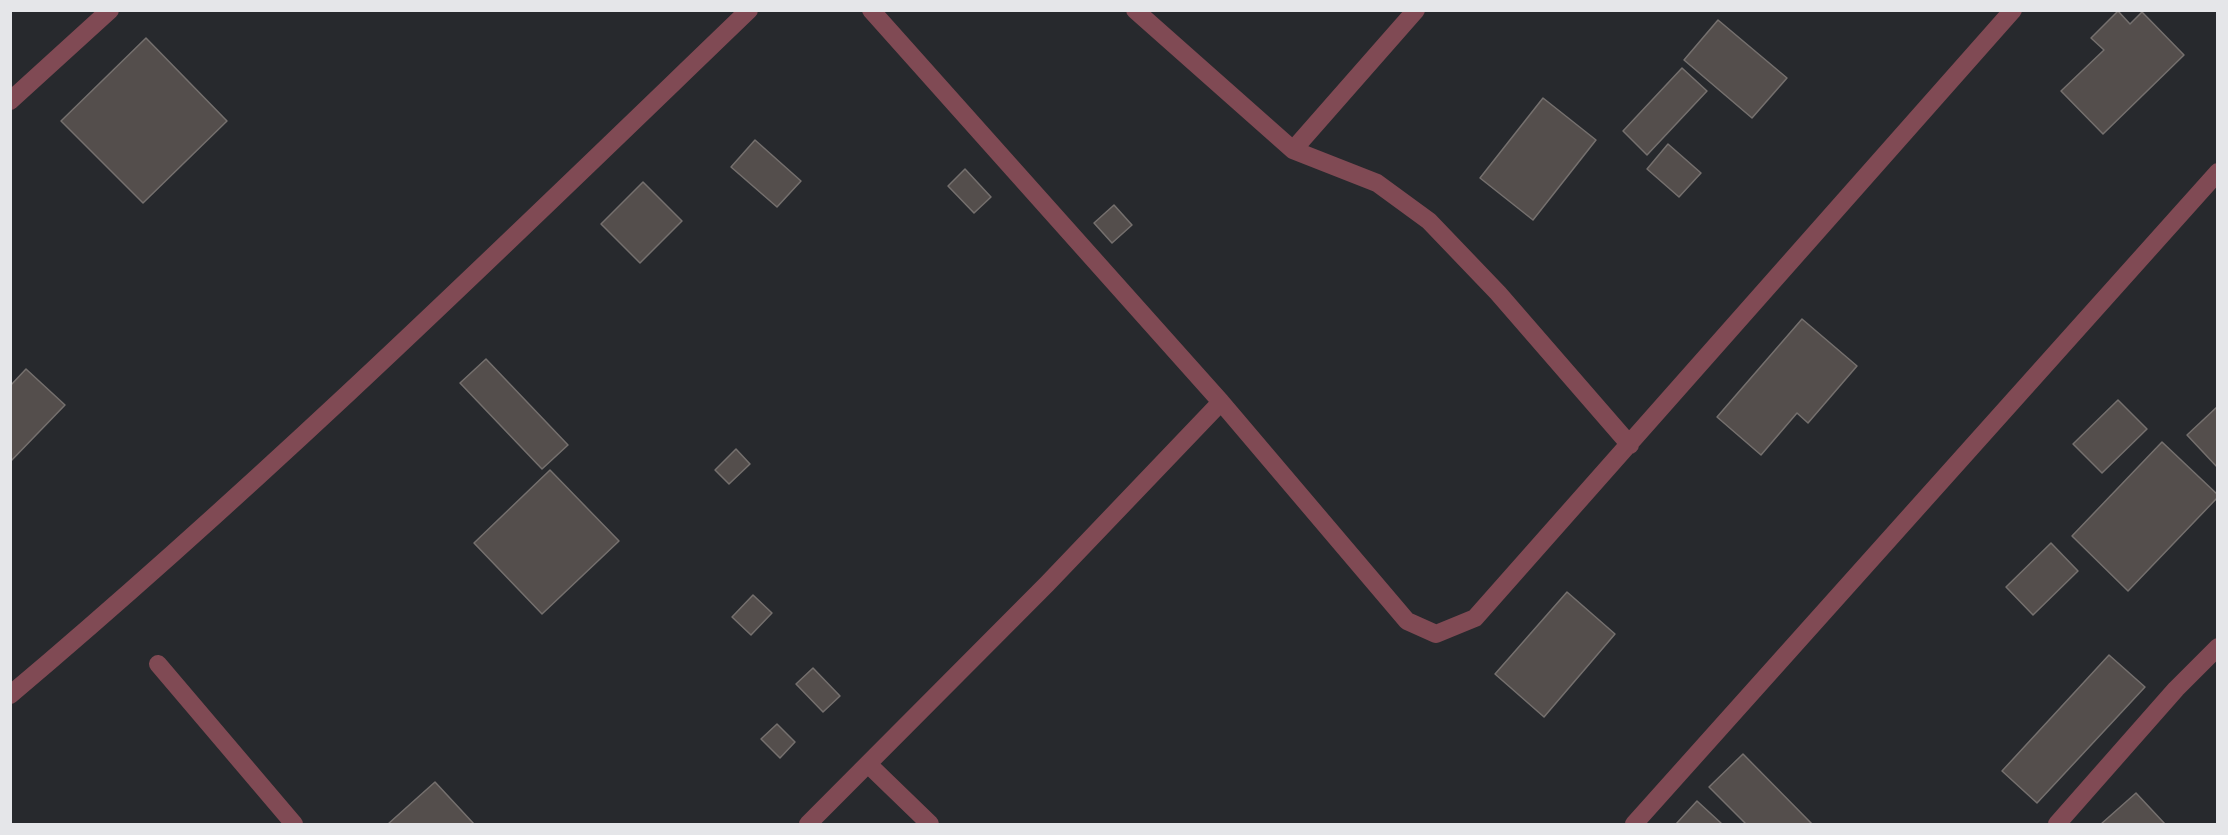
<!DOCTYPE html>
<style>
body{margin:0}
#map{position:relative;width:2228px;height:835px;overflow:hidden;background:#27292d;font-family:Literata,serif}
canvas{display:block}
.frame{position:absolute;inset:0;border:12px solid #e5e6e9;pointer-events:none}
</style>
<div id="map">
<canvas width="2228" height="835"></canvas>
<div class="frame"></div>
</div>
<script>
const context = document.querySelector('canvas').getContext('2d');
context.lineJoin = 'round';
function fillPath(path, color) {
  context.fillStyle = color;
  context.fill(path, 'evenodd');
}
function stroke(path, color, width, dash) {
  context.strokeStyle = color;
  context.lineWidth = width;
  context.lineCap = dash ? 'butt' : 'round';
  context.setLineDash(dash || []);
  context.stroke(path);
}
const building = new Path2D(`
 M 2118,11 L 2130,24 L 2142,12 L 2184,55 L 2103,134 L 2061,91 L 2104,50 L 2091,38 Z
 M 1718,20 L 1787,78 L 1752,118 L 1684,60 Z
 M 146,38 L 227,121 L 143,203 L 61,121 Z
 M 1682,68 L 1707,91 L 1647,155 L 1623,131 Z
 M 1543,98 L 1596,140 L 1533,220 L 1480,178 Z
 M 755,140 L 801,181 L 777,207 L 731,167 Z
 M 1668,144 L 1701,173 L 1679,197 L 1647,169 Z
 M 965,169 L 991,197 L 974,213 L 948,186 Z
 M 643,182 L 682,221 L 640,263 L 601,224 Z
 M 1114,205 L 1132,225 L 1112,243 L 1094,223 Z
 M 1802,319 L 1857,366 L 1808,423 L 1797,413 L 1761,455 L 1717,417 Z
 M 486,359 L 568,445 L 542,469 L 460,383 Z
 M 26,369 L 65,405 L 10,462 L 10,386 Z
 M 2118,400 L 2147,429 L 2102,473 L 2073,444 Z
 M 2218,406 L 2218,468 L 2187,435 Z
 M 2162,442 L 2218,495 L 2218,497 L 2128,591 L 2072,536 Z
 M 736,449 L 750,464 L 729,484 L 715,470 Z
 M 550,470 L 619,541 L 542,614 L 474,543 Z
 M 2051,543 L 2078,571 L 2033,615 L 2006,587 Z
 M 1567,592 L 1615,634 L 1544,717 L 1495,674 Z
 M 753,595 L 772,613 L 751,635 L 732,617 Z
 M 2109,655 L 2145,687 L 2037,803 L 2002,771 Z
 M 813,668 L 840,696 L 823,712 L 796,684 Z
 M 777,724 L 795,742 L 780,758 L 761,739 Z
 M 1743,754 L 1812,824 L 1746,824 L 1709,787 Z
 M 435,782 L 474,824 L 388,824 Z
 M 2136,793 L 2165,824 L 2101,824 Z
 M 1697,801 L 1722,824 L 1676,824 Z`);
const minor = new Path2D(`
 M 871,10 L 1221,402 L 1407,621 L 1436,634 L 1475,618 L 2013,10
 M 1135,10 L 1293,150 L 1377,183 L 1429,221 L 1498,293 L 1630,445
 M 10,101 L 110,10
 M 1293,150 L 1416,10
 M 158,664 L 294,824
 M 10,695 C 267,478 507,243 749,10
 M 868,764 L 930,824
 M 808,824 L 1047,584 L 1221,402
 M 1634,824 L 2218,172
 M 2057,824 L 2176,689 L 2218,647`);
fillPath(building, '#544e4c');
stroke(building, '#75706e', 1.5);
stroke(minor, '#804a54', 18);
</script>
